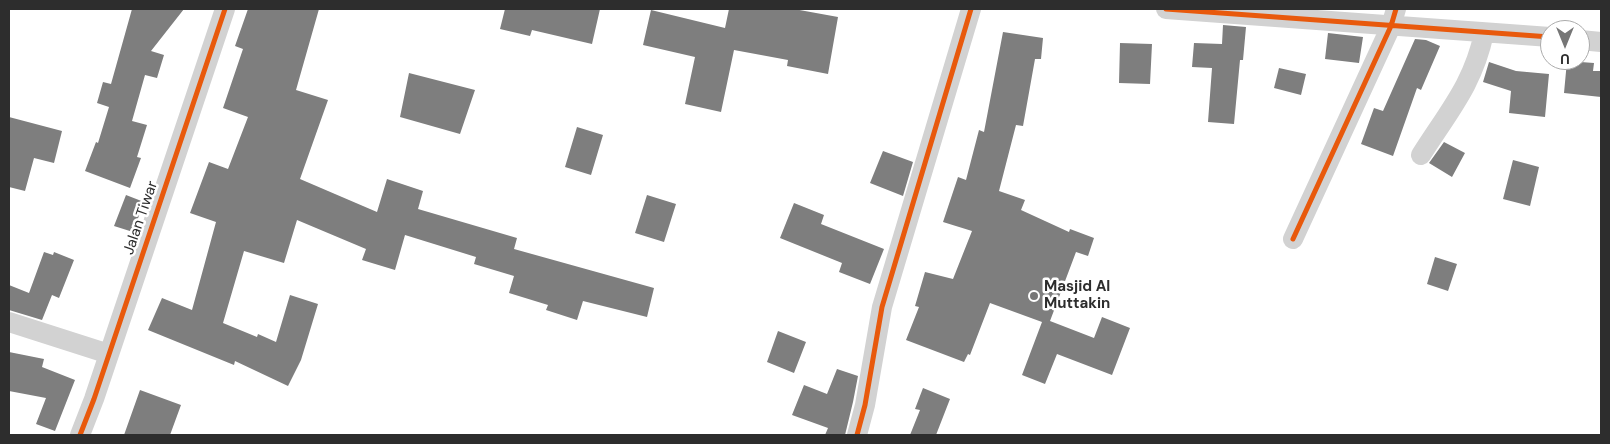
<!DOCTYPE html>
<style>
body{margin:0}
#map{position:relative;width:1610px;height:444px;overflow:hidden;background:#fff;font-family:"DM Sans",sans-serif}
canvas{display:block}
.frame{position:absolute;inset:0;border:10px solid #2d2d2d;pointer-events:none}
.north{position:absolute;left:1540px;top:20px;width:50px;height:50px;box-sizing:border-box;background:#fff;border:1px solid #ababab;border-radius:50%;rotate:180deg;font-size:14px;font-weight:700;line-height:20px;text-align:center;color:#2d2d2d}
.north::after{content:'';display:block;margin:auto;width:18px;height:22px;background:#767676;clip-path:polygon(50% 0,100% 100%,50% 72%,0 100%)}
</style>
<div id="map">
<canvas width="1610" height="444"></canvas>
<div class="frame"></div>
<div class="north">U</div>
</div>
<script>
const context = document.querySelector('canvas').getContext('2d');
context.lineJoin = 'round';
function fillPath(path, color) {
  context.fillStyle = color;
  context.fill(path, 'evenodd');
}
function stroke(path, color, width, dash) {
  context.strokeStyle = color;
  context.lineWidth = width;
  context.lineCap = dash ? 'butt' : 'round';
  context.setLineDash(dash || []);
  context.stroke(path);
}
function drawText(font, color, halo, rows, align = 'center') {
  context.font = font + ' "DM Sans",sans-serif';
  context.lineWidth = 5;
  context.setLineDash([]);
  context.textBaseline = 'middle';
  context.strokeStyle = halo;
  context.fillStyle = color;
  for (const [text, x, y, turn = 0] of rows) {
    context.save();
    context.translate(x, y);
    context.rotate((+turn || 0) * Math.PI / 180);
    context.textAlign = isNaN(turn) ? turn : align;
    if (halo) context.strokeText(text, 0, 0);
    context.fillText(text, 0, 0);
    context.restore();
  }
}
const building = new Path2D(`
 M 132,9 L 184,9 L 151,51 L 164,55 L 157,78 L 145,75 L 132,121 L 147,125 L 137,157 L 141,158 L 130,188 L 85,171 L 96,142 L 98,143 L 109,107 L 97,103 L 103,82 L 111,84 Z
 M 248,9 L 319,9 L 296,90 L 328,100 L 300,179 L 377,212 L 387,179 L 423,191 L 418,209 L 517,238 L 514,249 L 654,288 L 647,317 L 583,301 L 577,320 L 546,310 L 548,305 L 509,293 L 514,276 L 474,264 L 476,257 L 405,235 L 395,270 L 362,260 L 366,249 L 297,220 L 284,263 L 244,251 L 223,323 L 257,337 L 258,334 L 276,342 L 290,295 L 318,304 L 301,360 L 288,386 L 235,361 L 234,365 L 148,330 L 162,298 L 192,310 L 216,222 L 190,213 L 209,162 L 228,169 L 248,117 L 223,108 L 243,49 L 235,46 Z
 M 505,9 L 600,9 L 592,44 L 532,30 L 530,36 L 500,29 Z
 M 729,9 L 794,9 L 838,17 L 828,74 L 787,66 L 788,60 L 734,50 L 721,112 L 685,104 L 695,57 L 643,45 L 651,10 L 725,28 Z
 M 1223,25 L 1246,27 L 1243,60 L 1240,60 L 1234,124 L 1208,122 L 1212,68 L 1192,67 L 1194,43 L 1222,44 Z
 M 1003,32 L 1043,38 L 1041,59 L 1035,59 L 1023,126 L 1016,125 L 999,191 L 1025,200 L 1021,210 L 1069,232 L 1070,229 L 1094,238 L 1088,256 L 1076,252 L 1050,321 L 1094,338 L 1102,317 L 1130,328 L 1112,375 L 1057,354 L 1045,384 L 1022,375 L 1042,322 L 990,303 L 970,355 L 968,354 L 964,362 L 906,340 L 919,307 L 915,306 L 925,272 L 953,279 L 972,231 L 943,222 L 958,177 L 966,180 L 979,130 L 984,132 Z
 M 1328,33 L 1363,37 L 1359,63 L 1325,59 Z
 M 1415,39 L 1426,40 L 1440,46 L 1421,90 L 1417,88 L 1393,156 L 1361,144 L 1374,108 L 1383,111 Z
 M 1120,43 L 1152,44 L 1150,84 L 1119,83 Z
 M 1567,61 L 1594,63 L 1593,71 L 1601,71 L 1601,97 L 1564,93 Z
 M 1489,62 L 1516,71 L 1549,74 L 1545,117 L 1509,113 L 1511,91 L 1483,82 Z
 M 1279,68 L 1306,74 L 1301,95 L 1274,88 Z
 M 409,73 L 475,90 L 460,134 L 400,117 Z
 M 9,117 L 62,131 L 54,163 L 34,158 L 25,191 L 9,187 Z
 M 577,127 L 603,135 L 591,175 L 565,167 Z
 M 1444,142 L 1465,153 L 1452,177 L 1429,163 Z
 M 883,151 L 913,162 L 903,196 L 870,183 Z
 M 1513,160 L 1539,167 L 1530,206 L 1503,199 Z
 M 126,195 L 144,202 L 133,232 L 114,226 Z
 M 647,195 L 676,204 L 664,242 L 635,233 Z
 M 794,203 L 824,215 L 821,224 L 884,249 L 870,284 L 839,272 L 842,263 L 780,238 Z
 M 44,252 L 53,255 L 54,252 L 74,260 L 59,298 L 52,295 L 42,320 L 9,310 L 9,285 L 29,293 Z
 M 1435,257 L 1457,264 L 1448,291 L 1427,284 Z
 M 778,331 L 806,342 L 794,373 L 767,362 Z
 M 9,352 L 44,359 L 42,367 L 75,380 L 55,431 L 36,424 L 46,398 L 9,391 Z
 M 837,369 L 858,376 L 853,402 L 845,435 L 825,435 L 828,428 L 792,415 L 804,385 L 827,394 Z
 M 923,388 L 950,399 L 936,435 L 910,435 L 920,410 L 915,409 Z
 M 140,390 L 181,405 L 170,435 L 124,435 Z`);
const minor = new Path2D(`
 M 1166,9 L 1550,37
 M 1580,40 L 1601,42
 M 1421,155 C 1448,112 1473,85 1484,33
 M 1293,239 L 1391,26 L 1396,9
 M 9,322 L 109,354
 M 80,435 L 94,399 L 225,9
 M 857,435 L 865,405 L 882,307 L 971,9`);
const cycleway = new Path2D(`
 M 1166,9 L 1550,37
 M 1293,239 L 1391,26 L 1396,9
 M 80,435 L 94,399 L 225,9
 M 857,435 L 865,405 L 882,307 L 971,9`);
const markers = [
 [1034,296,5,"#767676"]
];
const streetNames = [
 ["Jalan Tiwar",141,218,-71]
];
const poiNames = [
 ["Masjid Al",1044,287],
 ["Muttakin",1044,304]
];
fillPath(building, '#7e7e7e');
stroke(minor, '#d2d2d2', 20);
stroke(cycleway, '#e8590c', 5);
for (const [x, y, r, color] of markers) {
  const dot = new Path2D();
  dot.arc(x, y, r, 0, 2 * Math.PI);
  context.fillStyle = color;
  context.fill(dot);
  stroke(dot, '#fff', 2);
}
drawText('15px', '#2d2d2d', '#fff', streetNames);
drawText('bold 15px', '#2d2d2d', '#fff', poiNames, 'left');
</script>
